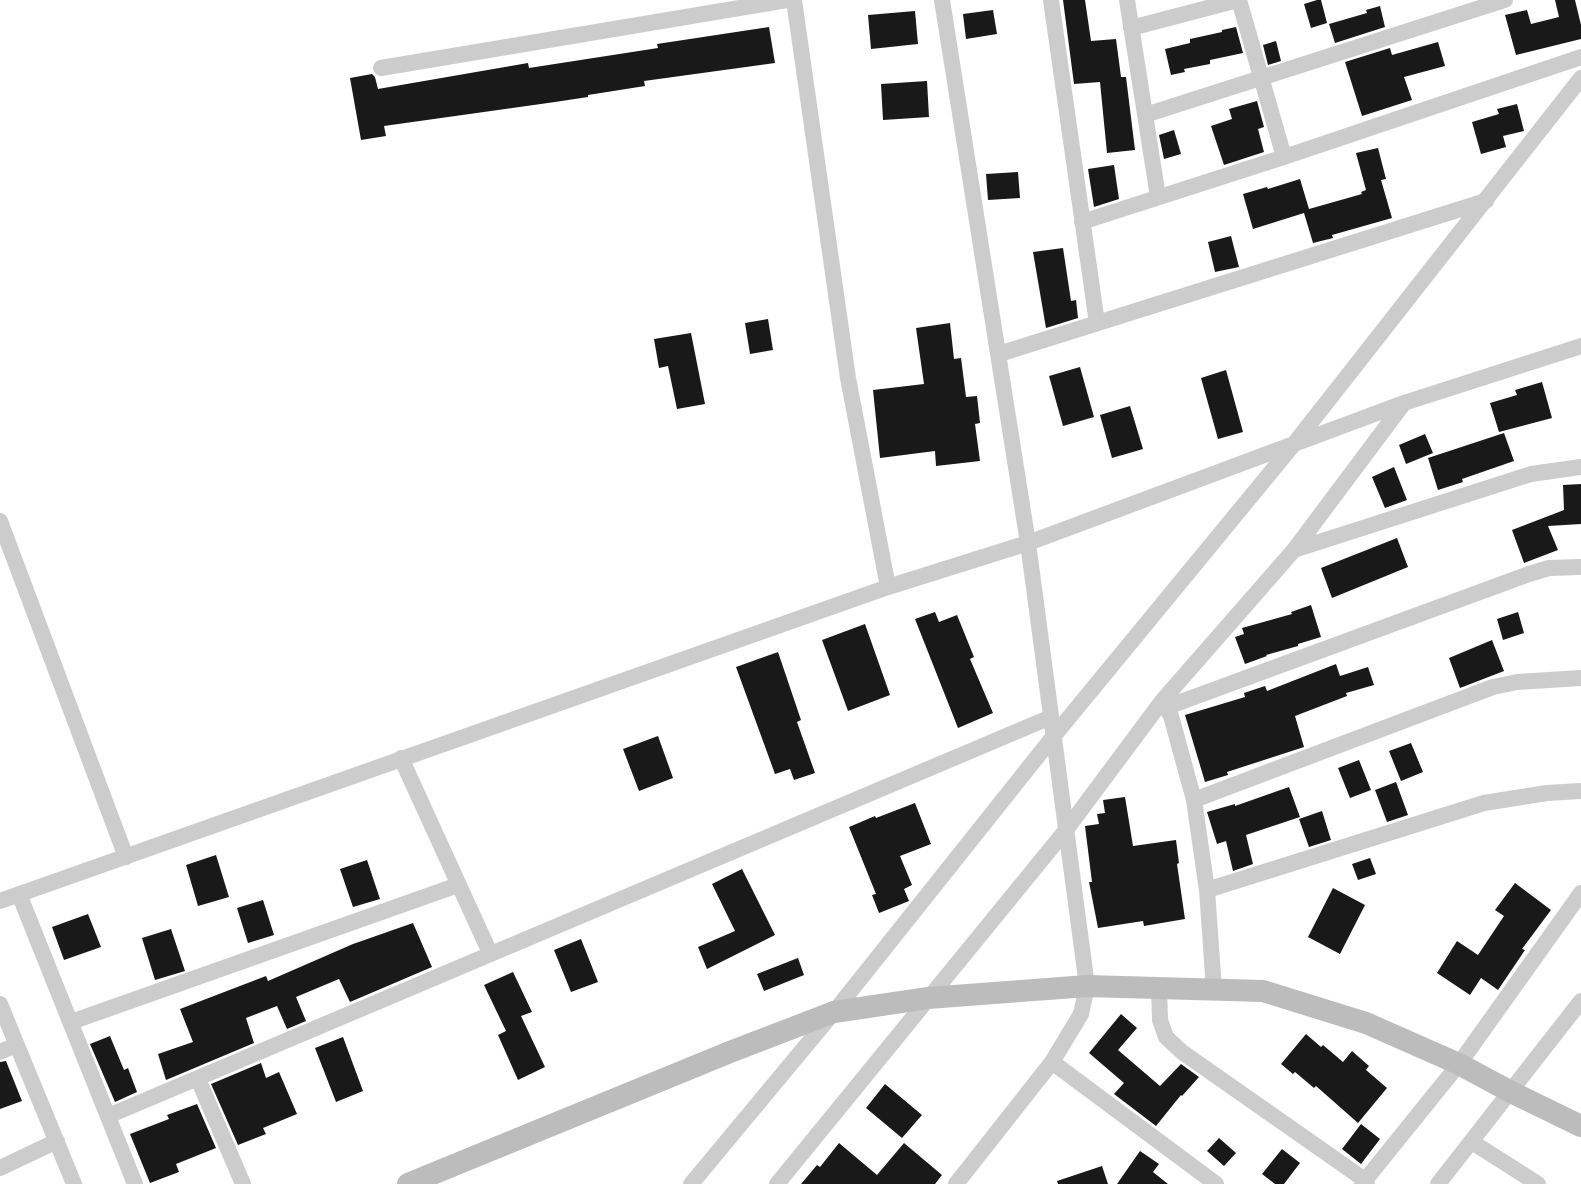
<!DOCTYPE html>
<style>
body{margin:0}
canvas{display:block;background:#fff}
</style>
<canvas width="1581" height="1184"></canvas>
<script>
const context = document.querySelector('canvas').getContext('2d');
context.lineJoin = 'round';
function fillPath(path, color) {
  context.fillStyle = color;
  context.fill(path, 'evenodd');
}
function stroke(path, color, width, dash) {
  context.strokeStyle = color;
  context.lineWidth = width;
  context.lineCap = dash ? 'butt' : 'round';
  context.setLineDash(dash || []);
  context.stroke(path);
}
const building = new Path2D(`
 M 1063,0 L 1085,0 L 1091,41 L 1116,39 L 1121,77 L 1126,77 L 1135,150 L 1107,153 L 1100,82 L 1074,84 Z
 M 1317,0 L 1321,0 L 1327,23 L 1311,28 L 1304,4 Z
 M 1555,0 L 1575,0 L 1581,25 L 1581,39 L 1516,55 L 1505,15 L 1527,10 L 1531,24 L 1559,17 Z
 M 1380,6 L 1385,27 L 1335,43 L 1329,24 L 1367,13 L 1366,10 Z
 M 993,10 L 997,34 L 966,39 L 963,14 Z
 M 915,11 L 918,44 L 871,49 L 868,15 Z
 M 769,27 L 775,63 L 644,81 L 645,86 L 588,95 L 588,97 L 555,102 L 384,126 L 386,136 L 361,140 L 350,78 L 372,74 L 375,77 L 378,89 L 528,63 L 529,68 L 658,48 L 657,44 Z
 M 1236,27 L 1243,53 L 1210,60 L 1210,64 L 1184,69 L 1185,72 L 1171,75 L 1165,49 L 1190,43 L 1190,39 L 1222,32 L 1222,30 Z
 M 1276,41 L 1281,61 L 1268,65 L 1263,45 Z
 M 1438,42 L 1445,66 L 1404,77 L 1412,100 L 1362,116 L 1345,62 L 1390,48 L 1392,55 Z
 M 927,81 L 929,117 L 883,120 L 881,84 Z
 M 1257,101 L 1264,127 L 1258,129 L 1264,152 L 1224,165 L 1211,126 L 1232,119 L 1229,109 Z
 M 1517,104 L 1524,131 L 1503,136 L 1506,147 L 1481,154 L 1472,122 L 1499,114 L 1497,109 Z
 M 1174,130 L 1181,154 L 1164,159 L 1159,135 Z
 M 1378,148 L 1386,179 L 1381,180 L 1392,218 L 1332,235 L 1333,238 L 1313,243 L 1304,213 L 1253,229 L 1243,194 L 1267,187 L 1268,189 L 1300,179 L 1309,209 L 1362,194 L 1361,192 L 1366,190 L 1356,153 Z
 M 1114,165 L 1119,199 L 1094,207 L 1088,169 Z
 M 1018,172 L 1020,198 L 988,200 L 986,174 Z
 M 1231,236 L 1239,267 L 1215,272 L 1208,242 Z
 M 1063,248 L 1071,301 L 1076,300 L 1078,318 L 1046,328 L 1033,252 Z
 M 768,319 L 773,350 L 750,354 L 745,323 Z
 M 950,323 L 954,359 L 961,358 L 966,397 L 977,396 L 980,423 L 975,424 L 980,461 L 936,466 L 935,451 L 880,458 L 873,390 L 924,384 L 916,328 Z
 M 691,333 L 705,404 L 677,409 L 668,366 L 659,368 L 654,339 Z
 M 1080,367 L 1094,417 L 1063,426 L 1049,376 Z
 M 1226,370 L 1243,432 L 1218,439 L 1201,378 Z
 M 1542,382 L 1552,418 L 1499,432 L 1490,403 L 1517,395 L 1515,390 Z
 M 1130,406 L 1143,449 L 1112,458 L 1100,415 Z
 M 1504,433 L 1514,461 L 1462,479 L 1463,482 L 1438,490 L 1428,458 Z
 M 1425,434 L 1433,453 L 1406,464 L 1399,445 Z
 M 1394,467 L 1407,500 L 1385,508 L 1372,477 Z
 M 1581,484 L 1581,524 L 1548,526 L 1558,550 L 1524,563 L 1512,530 L 1564,510 L 1563,485 Z
 M 1397,538 L 1408,567 L 1332,598 L 1321,568 Z
 M 1311,605 L 1321,637 L 1298,644 L 1298,646 L 1266,655 L 1267,656 L 1245,664 L 1235,637 L 1244,634 L 1242,628 L 1292,614 L 1291,612 Z
 M 935,612 L 939,622 L 957,615 L 974,657 L 970,659 L 993,713 L 958,728 L 915,619 Z
 M 1518,612 L 1524,633 L 1503,640 L 1497,619 Z
 M 865,624 L 890,695 L 848,711 L 822,640 Z
 M 1492,640 L 1504,671 L 1460,688 L 1449,658 Z
 M 778,652 L 801,720 L 797,722 L 815,773 L 794,780 L 790,769 L 775,774 L 736,667 Z
 M 1336,664 L 1340,676 L 1368,667 L 1374,685 L 1346,693 L 1347,696 L 1295,716 L 1304,747 L 1227,772 L 1228,775 L 1205,782 L 1185,715 L 1245,697 L 1244,693 L 1265,686 L 1267,691 Z
 M 658,736 L 673,778 L 639,791 L 623,749 Z
 M 1411,743 L 1423,772 L 1401,781 L 1389,751 Z
 M 1359,760 L 1371,790 L 1350,798 L 1338,768 Z
 M 1396,782 L 1408,815 L 1387,822 L 1375,790 Z
 M 1289,787 L 1300,817 L 1246,835 L 1253,864 L 1233,871 L 1226,841 L 1217,844 L 1207,812 L 1235,804 L 1235,806 Z
 M 1125,797 L 1133,846 L 1176,840 L 1179,863 L 1177,864 L 1185,919 L 1144,926 L 1143,921 L 1098,928 L 1089,882 L 1092,882 L 1085,826 L 1099,824 L 1097,814 L 1105,813 L 1103,800 Z
 M 915,803 L 931,844 L 900,856 L 912,885 L 904,889 L 909,901 L 879,913 L 872,895 L 876,894 L 849,827 L 875,816 L 876,818 Z
 M 1322,811 L 1331,840 L 1309,847 L 1299,819 Z
 M 216,855 L 229,897 L 198,906 L 186,865 Z
 M 1370,858 L 1376,874 L 1358,880 L 1352,864 Z
 M 367,860 L 380,899 L 353,907 L 340,869 Z
 M 742,869 L 775,935 L 707,969 L 698,947 L 735,931 L 712,884 Z
 M 1515,883 L 1551,910 L 1522,949 L 1525,950 L 1498,990 L 1481,978 L 1470,995 L 1437,973 L 1457,941 L 1478,955 L 1504,916 L 1495,910 Z
 M 1333,888 L 1365,905 L 1340,954 L 1308,937 Z
 M 263,900 L 274,935 L 248,943 L 237,908 Z
 M 88,914 L 101,947 L 64,960 L 52,927 Z
 M 413,923 L 432,967 L 350,1002 L 339,979 L 296,997 L 306,1021 L 287,1029 L 277,1006 L 246,1018 L 254,1043 L 166,1080 L 158,1054 L 193,1042 L 180,1009 L 266,976 L 268,981 L 353,944 Z
 M 171,929 L 185,971 L 155,980 L 142,938 Z
 M 581,939 L 598,982 L 571,992 L 554,950 Z
 M 798,958 L 804,975 L 764,991 L 757,974 Z
 M 513,972 L 532,1012 L 521,1016 L 545,1067 L 518,1080 L 498,1035 L 506,1031 L 484,985 Z
 M 1121,1014 L 1137,1028 L 1118,1050 L 1160,1086 L 1181,1064 L 1199,1077 L 1182,1096 L 1181,1095 L 1156,1126 L 1114,1094 L 1124,1083 L 1089,1053 Z
 M 1306,1034 L 1321,1047 L 1323,1045 L 1343,1062 L 1352,1051 L 1369,1066 L 1366,1070 L 1387,1088 L 1358,1123 L 1316,1086 L 1314,1088 L 1295,1072 L 1293,1074 L 1281,1064 Z
 M 110,1036 L 124,1070 L 128,1068 L 137,1092 L 115,1102 L 90,1044 Z
 M 343,1037 L 363,1091 L 336,1102 L 315,1048 Z
 M 6,1061 L 22,1101 L 0,1109 L 0,1062 Z
 M 261,1063 L 266,1078 L 279,1072 L 297,1114 L 263,1128 L 266,1134 L 238,1145 L 211,1084 Z
 M 885,1084 L 922,1115 L 902,1138 L 866,1108 Z
 M 197,1104 L 216,1148 L 176,1164 L 179,1172 L 150,1183 L 130,1134 L 169,1119 L 167,1115 Z
 M 1361,1124 L 1380,1139 L 1361,1164 L 1342,1149 Z
 M 1219,1138 L 1236,1153 L 1224,1166 L 1207,1151 Z
 M 839,1143 L 877,1175 L 904,1143 L 942,1175 L 935,1184 L 801,1184 L 817,1165 L 820,1167 Z
 M 1282,1149 L 1300,1163 L 1284,1184 L 1275,1184 L 1262,1174 Z
 M 1140,1151 L 1159,1164 L 1153,1172 L 1168,1184 L 1117,1184 Z
 M 1102,1166 L 1108,1184 L 1058,1184 L 1057,1181 Z`);
const street = new Path2D(`
 M 794,0 L 848,378 L 888,587
 M 942,0 L 1028,543 L 1087,986 L 1081,1014 L 1052,1062 L 956,1184
 M 1051,0 L 1097,323
 M 1127,0 L 1158,197
 M 1239,0 L 1284,157
 M 1131,28 L 1238,0
 M 381,68 L 787,0
 M 1145,115 L 1505,0
 M 1082,222 L 1284,157 L 1581,57
 M 999,354 L 1486,201
 M 0,521 L 126,857
 M 1294,550 L 1531,474 L 1581,467
 M 1162,701 L 1171,716 L 1194,800 L 1207,890 L 1214,989
 M 1167,707 L 1529,574 L 1549,568 L 1581,567
 M 401,758 L 490,953
 M 1194,800 L 1493,687 L 1517,682 L 1581,678
 M 1207,890 L 1484,803 L 1547,793 L 1581,791
 M 19,894 L 135,1184
 M 0,901 L 888,587 L 1028,543 L 1404,403 L 1581,346
 M 1159,988 L 1160,1020 L 1166,1037 L 1182,1052 L 1365,1180 L 1367,1184
 M 0,1004 L 74,1184
 M 71,1022 L 458,885
 M 0,1052 L 16,1045
 M 1052,1062 L 1216,1184
 M 198,1079 L 243,1184
 M 108,1116 L 1051,717
 M 1472,1142 L 1538,1184
 M 0,1168 L 57,1141
 M 691,1184 L 834,1012 L 1053,737 L 1294,444 L 1581,78
 M 777,1184 L 1066,830 L 1162,701 L 1294,550 L 1404,403
 M 1362,1184 L 1459,1064 L 1581,893
 M 1438,1184 L 1581,1001`);
const secondary = new Path2D(`
 M 408,1184 L 730,1052 L 834,1012 L 928,998 L 1087,986 L 1263,991 L 1366,1023 L 1459,1064 L 1511,1092 L 1581,1126`);
fillPath(building, '#191919');
stroke(street, '#ccc', 16);
stroke(secondary, '#bcbcbc', 22);
</script>
